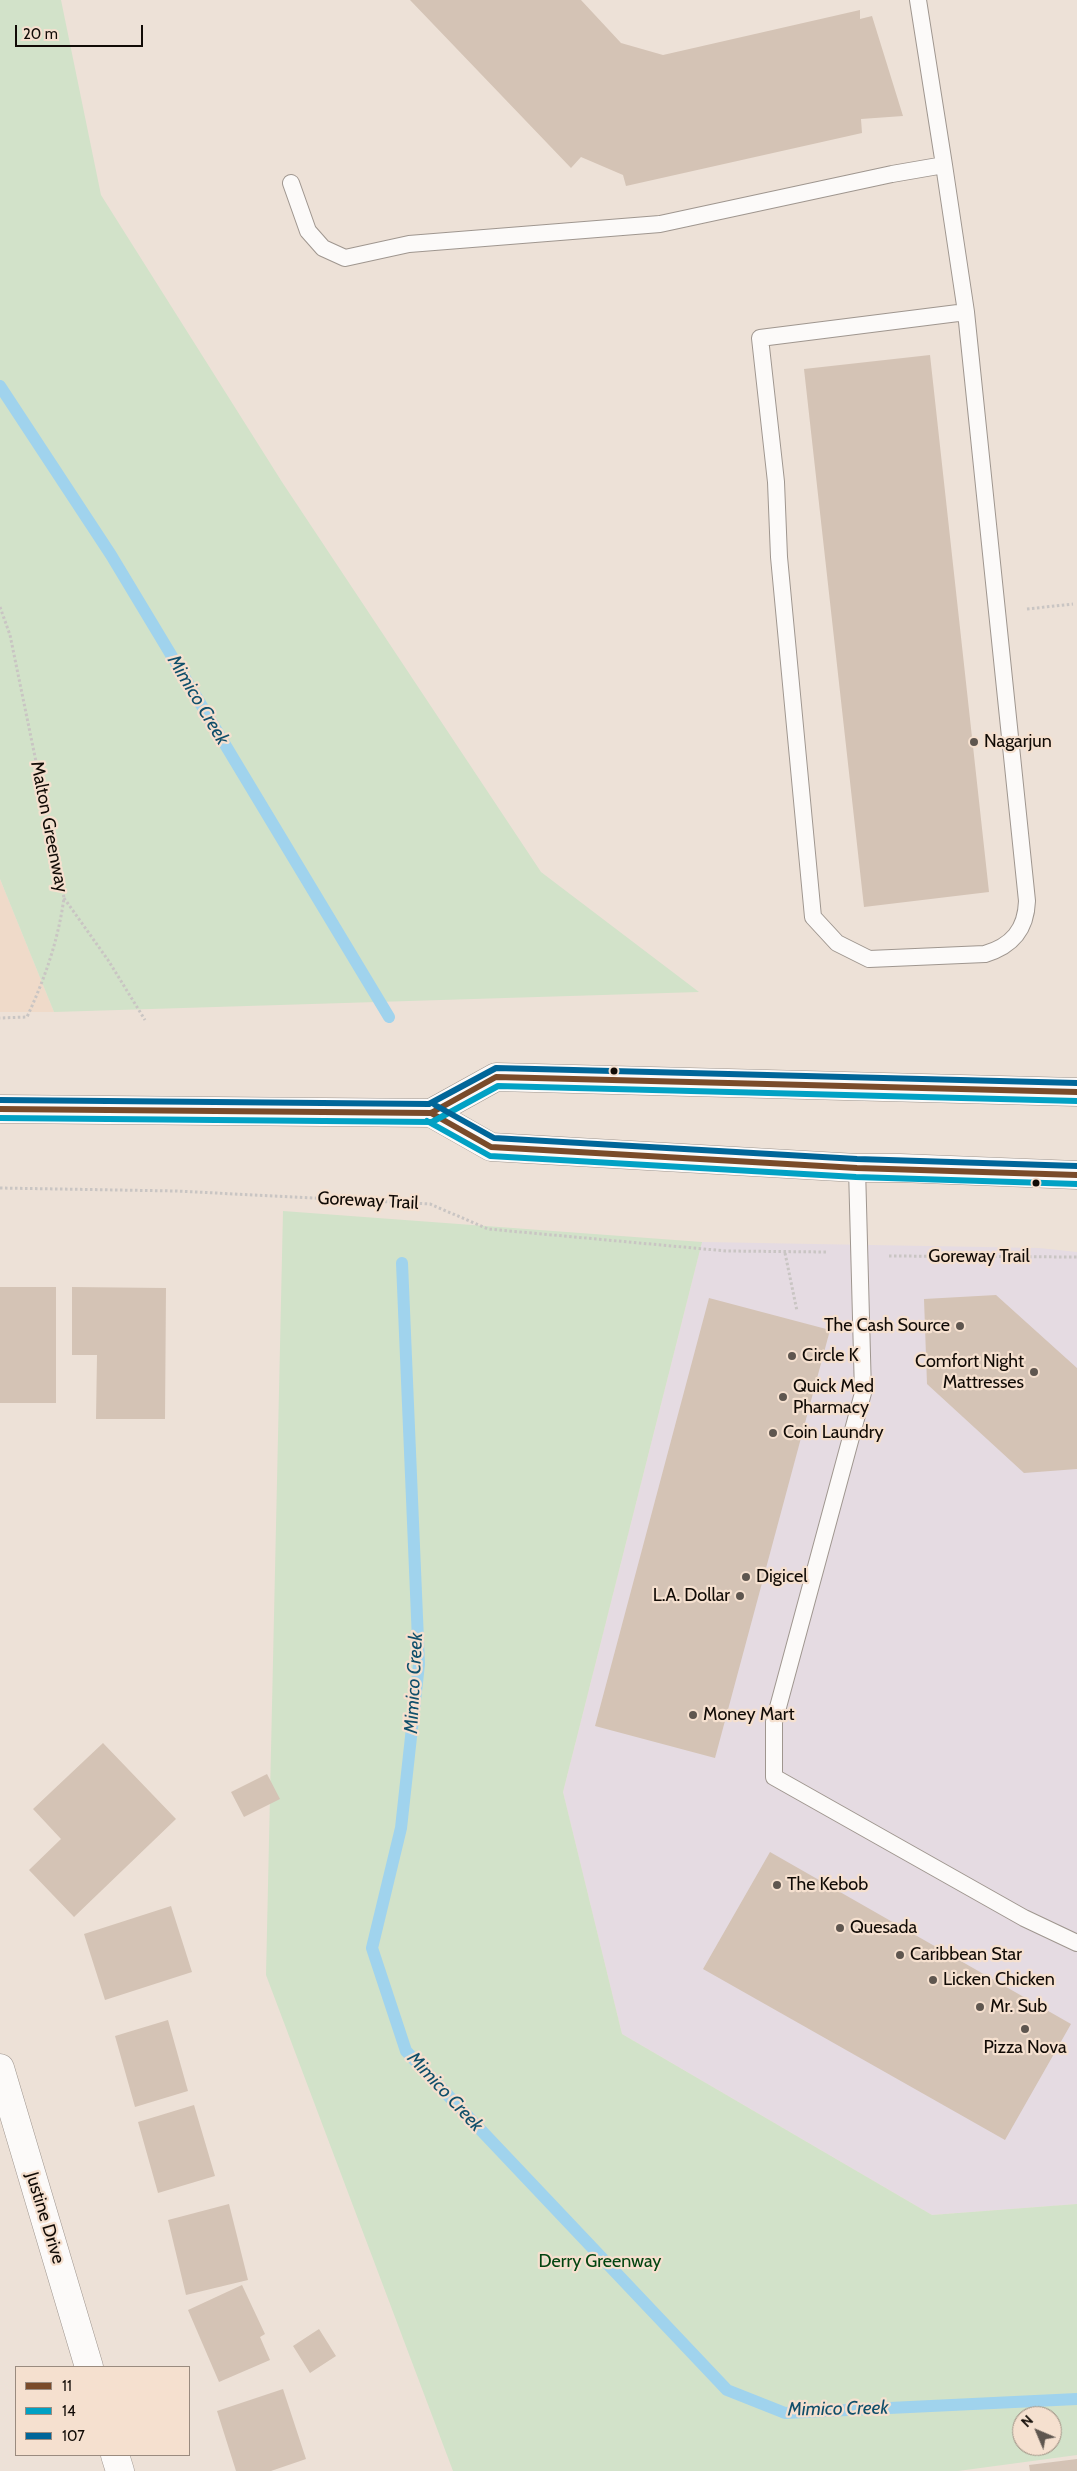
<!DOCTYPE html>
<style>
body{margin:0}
#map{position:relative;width:1077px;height:2471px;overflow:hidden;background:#ede1d7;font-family:Cabin,sans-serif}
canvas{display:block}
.legend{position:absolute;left:15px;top:2366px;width:175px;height:90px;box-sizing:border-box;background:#f5e0cf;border:1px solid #9a8b7f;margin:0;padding:6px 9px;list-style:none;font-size:15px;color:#110b06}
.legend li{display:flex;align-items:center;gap:10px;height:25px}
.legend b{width:25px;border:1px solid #9a8b7f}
.north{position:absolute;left:1012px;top:2406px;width:50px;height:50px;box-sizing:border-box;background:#f5e0cf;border:1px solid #9a8b7f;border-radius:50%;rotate:315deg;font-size:14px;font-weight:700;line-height:20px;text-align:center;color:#110b06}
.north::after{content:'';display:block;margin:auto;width:18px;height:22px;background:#5e564f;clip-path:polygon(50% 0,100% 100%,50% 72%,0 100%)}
.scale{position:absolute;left:15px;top:25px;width:128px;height:22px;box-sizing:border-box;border:2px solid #110b06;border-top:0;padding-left:6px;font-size:15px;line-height:18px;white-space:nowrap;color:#110b06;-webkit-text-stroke:4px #f5e0cf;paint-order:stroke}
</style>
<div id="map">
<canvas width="1077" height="2471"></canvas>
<ul class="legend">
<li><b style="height:6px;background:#7a4b2a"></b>11</li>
<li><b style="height:6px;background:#01a1c4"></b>14</li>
<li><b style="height:6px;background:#069"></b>107</li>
</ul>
<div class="north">N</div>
<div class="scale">20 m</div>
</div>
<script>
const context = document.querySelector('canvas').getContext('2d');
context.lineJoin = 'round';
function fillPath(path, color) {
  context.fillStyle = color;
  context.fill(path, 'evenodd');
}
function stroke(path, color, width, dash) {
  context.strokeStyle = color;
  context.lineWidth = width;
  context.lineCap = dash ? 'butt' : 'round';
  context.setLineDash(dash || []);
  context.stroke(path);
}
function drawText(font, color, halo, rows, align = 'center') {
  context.font = font + ' Cabin,sans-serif';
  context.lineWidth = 4.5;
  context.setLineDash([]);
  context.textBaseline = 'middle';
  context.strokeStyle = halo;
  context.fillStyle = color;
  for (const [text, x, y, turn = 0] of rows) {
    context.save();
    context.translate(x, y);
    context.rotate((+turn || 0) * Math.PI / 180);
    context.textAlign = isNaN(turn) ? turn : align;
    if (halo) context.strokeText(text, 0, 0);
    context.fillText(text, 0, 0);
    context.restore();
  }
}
const commercial = new Path2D(`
 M 702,1242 L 1039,1248 L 1077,1252 L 1077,2204 L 932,2215 L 622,2034 L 563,1792 Z`);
const built = new Path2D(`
 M 0,879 L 54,1012 L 0,1012 Z`);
const green = new Path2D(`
 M 0,0 L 61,0 L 101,195 L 282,482 L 541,872 L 699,992 L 54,1012 L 0,879 Z
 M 283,1211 L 702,1242 L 563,1792 L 622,2034 L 932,2215 L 1077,2204 L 1077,2455 L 958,2471 L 453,2471 L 266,1975 ZM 1022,2416 L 1052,2416 L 1052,2446 L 1022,2446 Z`);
const stream = new Path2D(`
 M 0,386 L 111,555 L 389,1017
 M 402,1263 L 419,1664 L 401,1828 L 372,1948 L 406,2051 L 727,2390 L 785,2413 L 1077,2399`);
const building = new Path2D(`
 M 410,0 L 581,0 L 621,43 L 663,55 L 860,10 L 860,19 L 872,16 L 903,116 L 861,119 L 862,133 L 626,186 L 623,175 L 581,157 L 571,168 Z
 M 930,355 L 989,892 L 864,907 L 804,369 Z
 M 0,1287 L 56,1287 L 56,1403 L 0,1403 Z
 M 72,1287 L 166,1288 L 165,1419 L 96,1419 L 97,1355 L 72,1355 Z
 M 996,1295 L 1077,1368 L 1077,1469 L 1024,1473 L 927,1384 L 924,1299 Z
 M 709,1298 L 830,1330 L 715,1758 L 595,1726 Z
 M 103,1743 L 176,1819 L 74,1917 L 29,1870 L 61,1839 L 33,1809 Z
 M 267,1774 L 280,1799 L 244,1817 L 231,1792 Z
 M 770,1852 L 1071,2024 L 1005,2140 L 703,1969 Z
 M 171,1906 L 192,1972 L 105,2000 L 84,1934 Z
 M 168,2020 L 188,2091 L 135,2107 L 115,2036 Z
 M 194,2105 L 215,2176 L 158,2193 L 138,2122 Z
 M 229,2204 L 248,2280 L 186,2295 L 168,2220 Z
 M 242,2285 L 265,2334 L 260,2337 L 270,2360 L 219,2382 L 188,2310 Z
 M 319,2329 L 336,2356 L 310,2373 L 293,2346 Z
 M 283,2389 L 306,2459 L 271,2471 L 236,2471 L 217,2411 Z
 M 1077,2459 L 1077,2471 L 1030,2471 L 1029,2465 Z`);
const path = new Path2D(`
 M 0,607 L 10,635 L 64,898 C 58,941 45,978 27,1017 L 0,1018
 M 1027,609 L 1073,604
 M 64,898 L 108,960 L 145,1020
 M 0,1188 L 176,1191 L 430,1204 L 488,1229 L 726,1251 L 828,1252
 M 785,1253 L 797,1311
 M 889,1256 L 1077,1257`);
const service = new Path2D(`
 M 944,165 L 966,312 L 1027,901 C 1026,930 1012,946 985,954 L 869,959 L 837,943 L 813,917 L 779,557 L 776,482 L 760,338 L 966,312
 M 291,183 L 308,231 L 323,248 L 345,258 L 409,244 L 660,224 L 892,174 L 944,165 L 918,0
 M 857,1168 L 863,1393 L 774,1722 L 774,1777 L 1024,1918 L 1077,1943`);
const minor = new Path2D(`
 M 0,2068 L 89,2367
 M 115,2455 L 120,2471`);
const secondary = new Path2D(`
 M 0,1109 L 431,1113 L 496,1077 L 1077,1092
 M 431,1113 L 491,1147 L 857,1168 L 900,1168 L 1077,1175`);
const bus1 = new Path2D(`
 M 0,1109 L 431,1113 L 496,1077 L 1077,1092
 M 431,1113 L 491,1147 L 857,1168 L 1077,1175`);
const bus2 = new Path2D(`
 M 0,1118 L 432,1122 L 498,1086 L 1077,1101
 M 427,1121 L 490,1156 L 856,1177 L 1077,1184`);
const bus3 = new Path2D(`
 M 0,1100 L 429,1104 L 496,1068 L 1077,1083
 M 435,1105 L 494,1138 L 857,1159 L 1077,1166`);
const markers = [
 [974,742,5,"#5e564f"],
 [614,1071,4.5,"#110b06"],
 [1036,1183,4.5,"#110b06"],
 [960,1326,5,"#5e564f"],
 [792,1356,5,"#5e564f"],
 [1034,1372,5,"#5e564f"],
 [783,1397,5,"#5e564f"],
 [773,1433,5,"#5e564f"],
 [746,1577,5,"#5e564f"],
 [740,1596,5,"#5e564f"],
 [693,1715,5,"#5e564f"],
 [777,1885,5,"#5e564f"],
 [840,1928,5,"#5e564f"],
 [900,1955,5,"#5e564f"],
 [933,1980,5,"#5e564f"],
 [980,2007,5,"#5e564f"],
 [1025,2029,5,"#5e564f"]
];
const poiNames = [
 ["Nagarjun",984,742],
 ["The Cash Source",950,1326,"right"],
 ["Circle K",802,1356],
 ["Comfort Night",1024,1362,"right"],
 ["Mattresses",1024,1383,"right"],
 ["Quick Med",793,1387],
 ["Pharmacy",793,1408],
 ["Coin Laundry",783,1433],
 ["Digicel",756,1577],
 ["L.A. Dollar",730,1596,"right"],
 ["Money Mart",703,1715],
 ["The Kebob",787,1885],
 ["Quesada",850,1928],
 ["Caribbean Star",910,1955],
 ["Licken Chicken",943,1980],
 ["Mr. Sub",990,2007],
 ["Pizza Nova",1025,2048,"center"]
];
const streetNames = [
 ["Malton Greenway",49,827,79],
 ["Goreway Trail",368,1201,3],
 ["Goreway Trail",979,1257],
 ["Justine Drive",45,2218,73]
];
const parkNames = [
 ["Derry Greenway",600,2262]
];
const waterNames = [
 ["Mimico Creek",198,700,59],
 ["Mimico Creek",414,1683,-87],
 ["Mimico Creek",445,2092,47],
 ["Mimico Creek",838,2409,-1]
];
fillPath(commercial, '#e5dbe2');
fillPath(built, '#efdac9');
fillPath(green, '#d2e2c9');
stroke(stream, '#a0d3ed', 12);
fillPath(building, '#d4c3b5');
stroke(service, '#9f968f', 18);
stroke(minor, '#9f968f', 29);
stroke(secondary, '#9f968f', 29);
stroke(path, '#c9c5c3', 3, [2.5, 2.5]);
stroke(service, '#fcfaf9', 16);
stroke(minor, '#fcfaf9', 28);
stroke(secondary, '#fcfaf9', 28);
stroke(bus1, '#7a4b2a', 6);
stroke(bus2, '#01a1c4', 6);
stroke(bus3, '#069', 6);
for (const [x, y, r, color] of markers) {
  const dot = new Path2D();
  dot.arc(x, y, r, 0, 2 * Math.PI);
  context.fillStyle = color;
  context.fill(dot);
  stroke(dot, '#f5e0cf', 2);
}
drawText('18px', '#110b06', '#f5e0cf', poiNames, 'left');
drawText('18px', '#110b06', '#f5e0cf', streetNames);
drawText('18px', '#024410', '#f5e0cf', parkNames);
drawText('italic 19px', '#0f4e6a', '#f5e0cf', waterNames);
</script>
